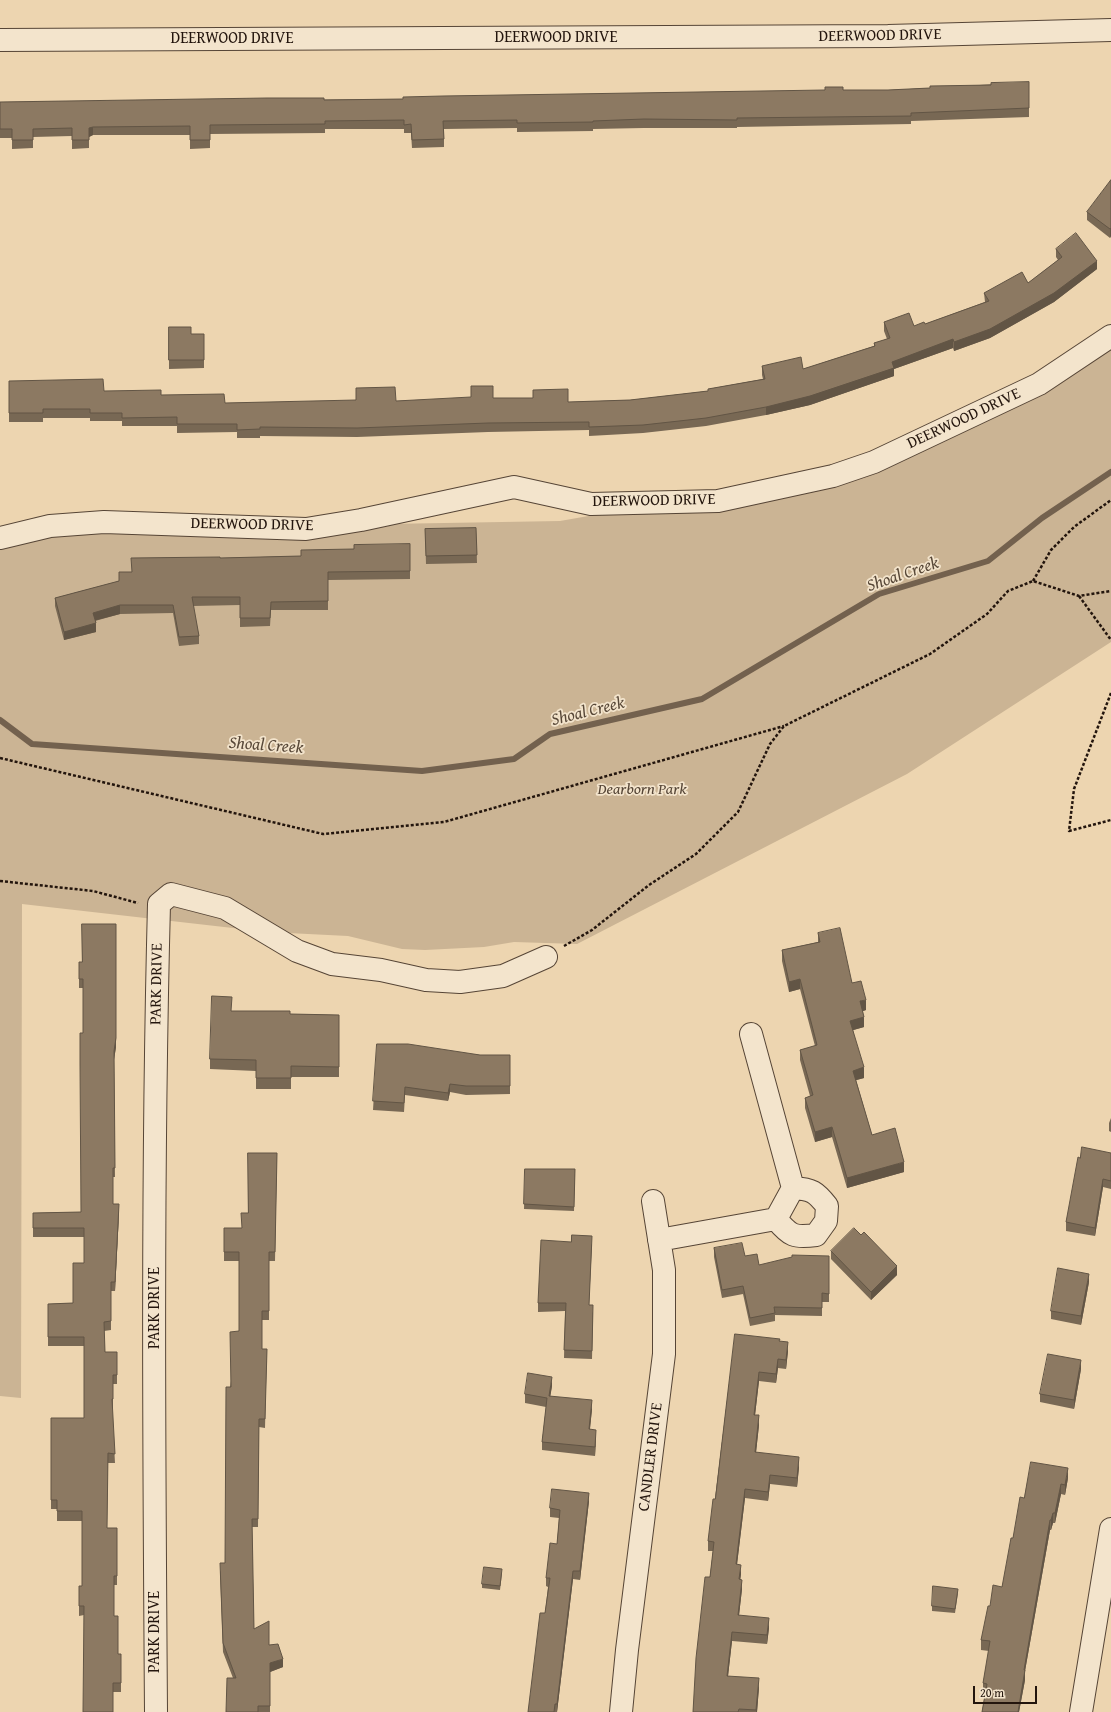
<!DOCTYPE html>
<style>
body{margin:0}
#map{position:relative;width:1111px;height:1712px;overflow:hidden;background:#edd5b0;font-family:"Gentium Book Plus",serif}
canvas{display:block}
.scale{position:absolute;left:973px;top:1686px;width:64px;height:18px;box-sizing:border-box;border:2px solid #23150d;border-top:0;padding-left:5px;font-size:12px;line-height:14px;white-space:nowrap;color:#23150d;-webkit-text-stroke:3px #f3e4cc;paint-order:stroke}
</style>
<div id="map">
<canvas width="1111" height="1712"></canvas>
<div class="scale">20 m</div>
</div>
<script>
const context = document.querySelector('canvas').getContext('2d');
context.lineJoin = 'round';
function fillPath(path, color) {
  context.fillStyle = color;
  context.fill(path, 'evenodd');
}
function stroke(path, color, width, dash) {
  context.strokeStyle = color;
  context.lineWidth = width;
  context.lineCap = dash ? 'butt' : 'round';
  context.setLineDash(dash || []);
  context.stroke(path);
}
function drawText(font, color, halo, rows, align = 'center') {
  context.font = font + ' "Gentium Book Plus",serif';
  context.lineWidth = 3.5;
  context.setLineDash([]);
  context.textBaseline = 'middle';
  context.strokeStyle = halo;
  context.fillStyle = color;
  for (const [text, x, y, turn = 0] of rows) {
    context.save();
    context.translate(x, y);
    context.rotate((+turn || 0) * Math.PI / 180);
    context.textAlign = isNaN(turn) ? turn : align;
    if (halo) context.strokeText(text, 0, 0);
    context.fillText(text, 0, 0);
    context.restore();
  }
}
const green = new Path2D(`
 M 1111,337 L 1111,642 L 907,774 L 577,944 L 514,942 L 484,947 L 425,950 L 402,949 L 348,936 L 268,932 L 22,904 L 21,1398 L 0,1396 L 0,535 L 271,526 L 560,521 L 725,492 L 869,466 Z`);
const stream = new Path2D(`
 M 0,720 L 32,744 L 422,771 L 514,759 L 550,734 L 702,699 L 879,594 L 988,561 L 1042,518 L 1111,472`);
const path = new Path2D(`
 M 1033,581 L 1051,550 L 1074,527 L 1111,500
 M 1079,596 L 1111,640
 M 1111,693 L 1074,789 L 1069,831 L 1111,820
 M 0,758 L 323,834 L 444,822 L 784,726
 M 0,881 L 93,891 L 138,903
 M 564,946 L 592,930 L 649,885 L 696,854 L 738,812 L 770,744 L 784,726 L 930,654 L 987,614 L 1008,591 L 1033,581 L 1079,596 L 1111,591`);
const minor = new Path2D(`
 M 0,40 L 888,36 L 1111,30
 M 0,538 L 50,526 L 104,522 L 306,529 L 361,520 L 514,487 L 591,504 L 718,501 L 833,476 L 874,462 L 1039,384 L 1111,336
 M 776,1219 C 790,1236 794,1238 816,1235 L 826,1221 L 827,1206 C 816,1192 812,1189 793,1188
 M 659,1240 L 776,1219 L 793,1188 L 751,1034
 M 156,1712 C 154,1443 152,1173 159,904 L 171,894 L 225,908 L 297,951 L 332,964 L 381,970 L 426,980 L 460,982 L 503,976 L 546,957
 M 621,1712 L 627,1650 L 664,1354 L 664,1270 L 653,1201
 M 1081,1712 L 1111,1529`);
const wall = new Path2D(`
 M 1029,82 L 1029,117 L 911,121 L 911,124 L 737,127 L 737,128 L 644,128 L 593,129 L 593,131 L 517,132 L 517,128 L 444,129 L 444,147 L 412,148 L 411,133 L 404,133 L 404,129 L 325,129 L 325,133 L 210,134 L 210,148 L 190,149 L 190,135 L 93,135 L 89,137 L 89,148 L 72,149 L 72,136 L 33,137 L 33,148 L 12,149 L 12,138 L 0,138 L 0,102 L 403,99 L 888,90 L 930,88 Z
 M 1111,180 L 1111,236 L 1110,238 L 1087,220 L 1087,212 Z
 M 1056,249 L 1097,269 L 1054,302 L 990,338 L 954,351 L 953,348 L 894,369 L 894,376 L 810,405 L 766,415 L 706,426 L 643,433 L 589,436 L 589,430 L 488,432 L 357,437 L 260,436 L 260,438 L 237,438 L 237,432 L 177,433 L 177,426 L 122,426 L 122,421 L 90,421 L 90,418 L 43,418 L 43,422 L 9,422 L 9,381 L 104,391 L 161,395 L 225,403 L 396,401 L 493,398 L 568,402 L 630,400 L 708,391 L 708,389 L 763,379 L 762,375 L 762,366 L 803,369 L 874,346 L 874,343 L 887,339 L 884,331 L 884,322 L 914,326 L 925,324 L 985,302 L 984,293 L 1028,283 L 1058,260 L 1056,257 Z
 M 169,327 L 191,334 L 204,334 L 204,368 L 169,369 Z
 M 476,528 L 477,563 L 426,564 L 425,529 Z
 M 410,544 L 410,579 L 328,580 L 328,610 L 271,610 L 270,626 L 240,627 L 240,605 L 193,606 L 199,636 L 199,644 L 179,646 L 173,613 L 120,614 L 95,621 L 96,632 L 64,640 L 55,606 L 55,598 L 119,581 L 132,572 L 220,558 L 301,556 L 354,549 Z
 M 818,933 L 852,983 L 866,1010 L 863,1011 L 864,1027 L 853,1030 L 864,1078 L 856,1080 L 872,1135 L 904,1172 L 847,1188 L 832,1137 L 815,1142 L 805,1108 L 805,1098 L 810,1096 L 800,1060 L 800,1050 L 815,1046 L 800,989 L 789,992 L 782,961 L 782,950 L 818,942 Z
 M 79,962 L 116,1047 L 114,1059 L 115,1177 L 113,1177 L 113,1204 L 119,1213 L 115,1291 L 111,1291 L 111,1330 L 104,1331 L 105,1352 L 117,1352 L 117,1384 L 113,1384 L 113,1408 L 112,1408 L 115,1463 L 108,1463 L 107,1528 L 117,1528 L 117,1585 L 114,1585 L 114,1616 L 118,1654 L 121,1654 L 121,1692 L 113,1692 L 84,1615 L 79,1616 L 79,1586 L 82,1586 L 82,1521 L 57,1521 L 57,1509 L 51,1509 L 51,1418 L 84,1418 L 84,1346 L 48,1346 L 48,1304 L 73,1303 L 84,1263 L 84,1237 L 33,1237 L 33,1213 L 81,1212 L 83,1033 L 83,988 L 79,988 Z
 M 232,1011 L 290,1014 L 339,1015 L 339,1077 L 291,1077 L 291,1089 L 256,1089 L 256,1071 L 210,1069 L 210,1059 Z
 M 377,1044 L 480,1055 L 510,1055 L 510,1094 L 466,1095 L 450,1092 L 448,1101 L 405,1095 L 404,1112 L 373,1110 Z
 M 1111,1118 L 1111,1132 L 1109,1131 L 1109,1123 Z
 M 277,1153 L 275,1261 L 269,1261 L 269,1320 L 262,1320 L 262,1349 L 267,1349 L 265,1428 L 259,1427 L 258,1527 L 252,1527 L 254,1629 L 269,1645 L 283,1667 L 270,1672 L 270,1712 L 226,1712 L 233,1678 L 223,1652 L 220,1572 L 225,1563 L 230,1387 L 239,1331 L 239,1261 L 224,1261 L 224,1228 L 242,1228 Z
 M 1111,1153 L 1111,1189 L 1103,1187 L 1095,1236 L 1066,1231 L 1066,1222 L 1080,1158 Z
 M 525,1169 L 575,1169 L 574,1211 L 524,1209 Z
 M 592,1244 L 589,1305 L 593,1313 L 592,1359 L 564,1358 L 565,1311 L 538,1312 L 538,1303 Z
 M 714,1248 L 745,1256 L 759,1265 L 829,1256 L 829,1302 L 822,1302 L 822,1316 L 775,1315 L 775,1321 L 750,1326 L 743,1294 L 722,1298 L 714,1257 Z
 M 831,1251 L 897,1275 L 871,1300 L 831,1259 Z
 M 1089,1282 L 1081,1325 L 1051,1319 L 1051,1311 Z
 M 735,1334 L 780,1341 L 788,1351 L 786,1369 L 778,1368 L 776,1383 L 759,1381 L 755,1415 L 759,1425 L 756,1452 L 799,1467 L 797,1487 L 770,1484 L 768,1501 L 745,1498 L 737,1564 L 741,1574 L 740,1580 L 742,1589 L 739,1615 L 769,1628 L 767,1644 L 732,1641 L 728,1676 L 759,1687 L 757,1712 L 693,1712 L 713,1551 L 708,1551 L 708,1541 L 715,1499 Z
 M 1081,1369 L 1074,1409 L 1040,1402 L 1040,1394 Z
 M 552,1386 L 550,1396 L 592,1409 L 590,1429 L 596,1438 L 595,1456 L 542,1450 L 542,1442 L 546,1407 L 525,1403 L 525,1394 Z
 M 1068,1478 L 1065,1495 L 1061,1494 L 1055,1523 L 1053,1523 L 1051,1530 L 1050,1530 L 1025,1671 L 1025,1680 L 1019,1712 L 982,1712 L 985,1693 L 983,1693 L 983,1683 L 989,1651 L 981,1650 L 981,1640 L 990,1606 L 1002,1587 L 1013,1538 L 1024,1498 Z
 M 589,1501 L 580,1580 L 573,1579 L 557,1712 L 528,1712 L 545,1613 L 548,1587 L 546,1586 L 546,1578 L 557,1544 L 559,1518 L 550,1517 L 550,1508 Z
 M 502,1573 L 500,1590 L 482,1588 L 482,1584 Z
 M 958,1593 L 955,1613 L 932,1611 L 932,1606 Z`);
const shadedWall = new Path2D(`
 M 93,127 L 93,135 L 89,137 L 89,128 Z
 M 1111,228 L 1111,236 L 1110,238 L 1110,229 Z
 M 1097,261 L 1097,269 L 1054,302 L 990,338 L 954,351 L 954,342 Z
 M 953,339 L 953,348 L 894,369 L 894,376 L 810,405 L 766,415 L 766,407 Z
 M 120,605 L 120,614 L 93,621 L 93,613 Z
 M 96,623 L 96,632 L 64,640 L 64,632 Z
 M 116,933 L 116,1047 L 114,1060 Z
 M 800,979 L 800,989 L 789,992 L 789,982 Z
 M 866,1000 L 866,1010 L 860,1012 L 860,1001 Z
 M 864,1017 L 864,1027 L 850,1031 L 850,1021 Z
 M 864,1067 L 864,1078 L 853,1081 L 853,1071 Z
 M 450,1084 L 450,1092 L 448,1101 L 448,1093 Z
 M 832,1127 L 832,1137 L 815,1142 L 815,1132 Z
 M 904,1162 L 904,1172 L 847,1188 L 847,1178 Z
 M 1103,1179 L 1103,1187 L 1095,1236 L 1095,1228 Z
 M 119,1204 L 119,1213 L 115,1291 L 115,1282 Z
 M 897,1266 L 897,1275 L 871,1300 L 871,1292 Z
 M 1089,1274 L 1089,1282 L 1081,1325 L 1081,1316 Z
 M 788,1342 L 788,1351 L 786,1369 L 786,1360 Z
 M 778,1359 L 778,1368 L 776,1383 L 776,1374 Z
 M 1081,1360 L 1081,1369 L 1074,1409 L 1074,1400 Z
 M 759,1372 L 759,1381 L 754,1424 L 754,1415 Z
 M 552,1377 L 552,1386 L 549,1405 L 549,1396 Z
 M 592,1400 L 592,1409 L 589,1437 L 589,1429 Z
 M 759,1415 L 759,1425 L 755,1462 L 755,1452 Z
 M 596,1430 L 596,1438 L 595,1456 L 595,1447 Z
 M 799,1457 L 799,1467 L 797,1487 L 797,1478 Z
 M 1068,1468 L 1068,1478 L 1065,1495 L 1065,1485 Z
 M 770,1475 L 770,1484 L 768,1501 L 768,1492 Z
 M 1061,1484 L 1061,1494 L 1055,1523 L 1055,1513 Z
 M 745,1489 L 745,1498 L 736,1573 L 736,1564 Z
 M 589,1493 L 589,1501 L 580,1580 L 580,1571 Z
 M 1053,1513 L 1053,1523 L 1051,1530 L 1051,1520 Z
 M 1050,1520 L 1050,1530 L 1025,1671 L 1025,1680 L 1019,1712 L 1018,1712 L 1024,1670 Z
 M 741,1565 L 741,1574 L 739,1589 L 739,1579 Z
 M 573,1571 L 573,1579 L 557,1712 L 557,1704 Z
 M 742,1580 L 742,1589 L 738,1624 L 738,1615 Z
 M 769,1618 L 769,1628 L 767,1644 L 767,1635 Z
 M 732,1632 L 732,1641 L 727,1685 L 727,1676 Z
 M 283,1659 L 283,1667 L 270,1672 L 270,1663 Z
 M 759,1678 L 759,1687 L 757,1712 L 756,1712 Z`);
const building = new Path2D(`
 M 1029,82 L 1029,108 L 911,113 L 911,116 L 737,118 L 737,120 L 644,119 L 593,121 L 593,122 L 517,123 L 517,120 L 443,121 L 444,139 L 412,140 L 411,124 L 404,125 L 404,120 L 325,121 L 325,124 L 210,125 L 210,140 L 190,140 L 190,126 L 93,127 L 89,128 L 89,140 L 72,140 L 72,128 L 33,129 L 33,140 L 12,140 L 12,129 L 0,129 L 0,102 L 267,98 L 324,98 L 324,100 L 403,99 L 403,97 L 443,96 L 825,90 L 825,87 L 843,87 L 843,90 L 888,90 L 930,88 L 930,86 L 991,85 L 991,83 Z
 M 1111,180 L 1111,228 L 1110,229 L 1087,212 Z
 M 1076,233 L 1097,261 L 1054,293 L 990,329 L 954,342 L 953,339 L 892,362 L 894,368 L 810,396 L 766,407 L 706,418 L 643,425 L 589,427 L 589,422 L 488,423 L 357,428 L 260,427 L 260,429 L 237,430 L 237,424 L 177,424 L 177,417 L 122,418 L 122,413 L 90,413 L 90,409 L 43,409 L 43,413 L 9,413 L 9,381 L 103,379 L 104,391 L 161,390 L 161,395 L 224,394 L 225,403 L 356,400 L 356,388 L 395,387 L 396,401 L 471,397 L 471,386 L 493,386 L 493,398 L 533,398 L 533,390 L 568,389 L 568,402 L 630,400 L 708,391 L 708,389 L 765,379 L 762,366 L 801,357 L 803,369 L 875,346 L 874,343 L 890,338 L 884,322 L 909,313 L 914,326 L 924,322 L 925,324 L 989,301 L 984,293 L 1022,272 L 1028,283 L 1062,257 L 1056,249 Z
 M 169,327 L 191,327 L 191,334 L 204,334 L 204,360 L 169,360 Z
 M 476,528 L 477,555 L 426,556 L 425,529 Z
 M 410,544 L 410,571 L 328,572 L 328,601 L 271,602 L 270,618 L 240,618 L 240,597 L 192,597 L 199,636 L 179,637 L 173,605 L 120,605 L 93,613 L 96,623 L 64,632 L 55,598 L 119,581 L 119,572 L 132,572 L 131,558 L 220,557 L 220,558 L 301,556 L 301,550 L 354,549 L 354,545 Z
 M 82,924 L 116,924 L 116,1038 L 114,1051 L 115,1168 L 113,1168 L 113,1204 L 119,1204 L 115,1282 L 111,1282 L 111,1321 L 104,1322 L 105,1352 L 117,1352 L 117,1375 L 113,1375 L 113,1399 L 112,1399 L 115,1454 L 108,1453 L 107,1528 L 117,1528 L 117,1576 L 114,1576 L 114,1616 L 118,1616 L 118,1654 L 121,1654 L 121,1683 L 113,1683 L 113,1712 L 83,1712 L 84,1606 L 79,1606 L 79,1586 L 82,1586 L 82,1511 L 57,1511 L 57,1500 L 51,1500 L 51,1418 L 84,1418 L 84,1337 L 48,1337 L 48,1304 L 73,1303 L 73,1263 L 84,1263 L 84,1228 L 33,1228 L 33,1213 L 81,1212 L 80,1064 L 80,1033 L 83,1033 L 83,979 L 79,979 L 79,962 L 82,962 Z
 M 840,928 L 852,983 L 861,981 L 866,1000 L 860,1001 L 864,1017 L 850,1021 L 864,1067 L 853,1071 L 872,1135 L 895,1128 L 904,1162 L 847,1178 L 832,1127 L 815,1132 L 805,1098 L 813,1095 L 800,1050 L 817,1045 L 800,979 L 789,982 L 782,950 L 820,942 L 818,933 Z
 M 212,996 L 232,997 L 231,1011 L 290,1011 L 290,1014 L 339,1015 L 339,1067 L 291,1066 L 291,1078 L 256,1078 L 256,1060 L 210,1059 Z
 M 377,1044 L 408,1044 L 480,1055 L 510,1055 L 510,1086 L 466,1086 L 450,1084 L 448,1093 L 405,1087 L 404,1103 L 373,1101 Z
 M 1082,1147 L 1111,1153 L 1111,1181 L 1103,1179 L 1095,1228 L 1066,1222 L 1078,1157 L 1080,1158 Z
 M 248,1153 L 277,1153 L 275,1252 L 269,1252 L 269,1311 L 262,1311 L 262,1349 L 267,1349 L 265,1419 L 259,1419 L 258,1519 L 252,1519 L 254,1629 L 269,1621 L 269,1645 L 278,1644 L 283,1659 L 270,1663 L 270,1706 L 258,1706 L 258,1712 L 226,1712 L 227,1678 L 236,1678 L 223,1643 L 220,1563 L 225,1563 L 226,1387 L 231,1387 L 230,1332 L 239,1331 L 239,1252 L 224,1252 L 224,1228 L 242,1228 L 241,1213 L 248,1213 Z
 M 525,1169 L 575,1169 L 574,1207 L 524,1204 Z
 M 854,1228 L 861,1235 L 864,1232 L 897,1266 L 871,1292 L 831,1251 Z
 M 572,1235 L 592,1236 L 589,1305 L 593,1305 L 592,1351 L 564,1350 L 566,1303 L 538,1303 L 541,1240 L 571,1242 Z
 M 742,1243 L 745,1256 L 757,1254 L 759,1265 L 792,1257 L 792,1255 L 829,1256 L 829,1294 L 822,1293 L 822,1308 L 774,1307 L 775,1313 L 750,1318 L 743,1286 L 722,1290 L 714,1248 Z
 M 1058,1268 L 1089,1274 L 1081,1316 L 1051,1311 Z
 M 735,1334 L 780,1339 L 779,1341 L 788,1342 L 786,1360 L 778,1359 L 776,1374 L 759,1372 L 754,1415 L 759,1415 L 755,1452 L 799,1457 L 797,1478 L 770,1475 L 768,1492 L 745,1489 L 736,1564 L 741,1565 L 739,1579 L 742,1580 L 738,1615 L 769,1618 L 767,1635 L 732,1632 L 727,1676 L 759,1678 L 756,1710 L 739,1709 L 738,1712 L 693,1712 L 696,1658 L 705,1577 L 710,1577 L 714,1542 L 708,1541 L 713,1499 L 715,1499 Z
 M 1048,1354 L 1081,1360 L 1074,1400 L 1040,1394 Z
 M 528,1373 L 552,1377 L 549,1396 L 592,1400 L 589,1429 L 596,1430 L 595,1447 L 542,1442 L 547,1398 L 525,1394 Z
 M 1031,1462 L 1068,1468 L 1065,1485 L 1061,1484 L 1055,1513 L 1053,1513 L 1051,1520 L 1050,1520 L 1024,1670 L 1025,1670 L 1018,1712 L 982,1712 L 987,1684 L 983,1683 L 990,1641 L 981,1640 L 988,1606 L 990,1606 L 993,1585 L 1002,1587 L 1011,1538 L 1013,1538 L 1020,1497 L 1024,1498 Z
 M 552,1489 L 589,1493 L 580,1571 L 573,1571 L 557,1704 L 555,1704 L 554,1712 L 528,1712 L 540,1613 L 545,1613 L 550,1578 L 546,1578 L 550,1543 L 557,1544 L 560,1510 L 550,1508 Z
 M 484,1567 L 502,1569 L 500,1586 L 482,1584 Z
 M 933,1586 L 958,1589 L 955,1609 L 932,1606 Z`);
const streetNames = [
 ["DEERWOOD DRIVE",880,36,-1],
 ["DEERWOOD DRIVE",556,38],
 ["DEERWOOD DRIVE",232,39],
 ["DEERWOOD DRIVE",964,419,-25],
 ["DEERWOOD DRIVE",654,501,-1],
 ["DEERWOOD DRIVE",252,525,1],
 ["PARK DRIVE",157,984,-89],
 ["PARK DRIVE",155,1308,-90],
 ["CANDLER DRIVE",651,1457,-83],
 ["PARK DRIVE",155,1632,-90]
];
const parkNames = [
 ["Dearborn Park",642,790]
];
const waterNames = [
 ["Shoal Creek",903,575,-19],
 ["Shoal Creek",588,712,-14],
 ["Shoal Creek",266,746,4]
];
fillPath(green, '#cbb494');
stroke(stream, '#73614e', 6);
stroke(minor, '#564536', 24);
stroke(path, '#23150d', 2.5, [3, 2]);
stroke(minor, '#f3e4cc', 22);
fillPath(wall, '#786854');
fillPath(shadedWall, '#625545');
fillPath(building, '#8c7962');
stroke(building, '#625545', 1);
drawText('16px', '#23150d', '#f3e4cc', streetNames);
drawText('italic 16px', '#554536', '#f3e4cc', parkNames);
drawText('italic 17px', '#584838', '#f3e4cc', waterNames);
</script>
